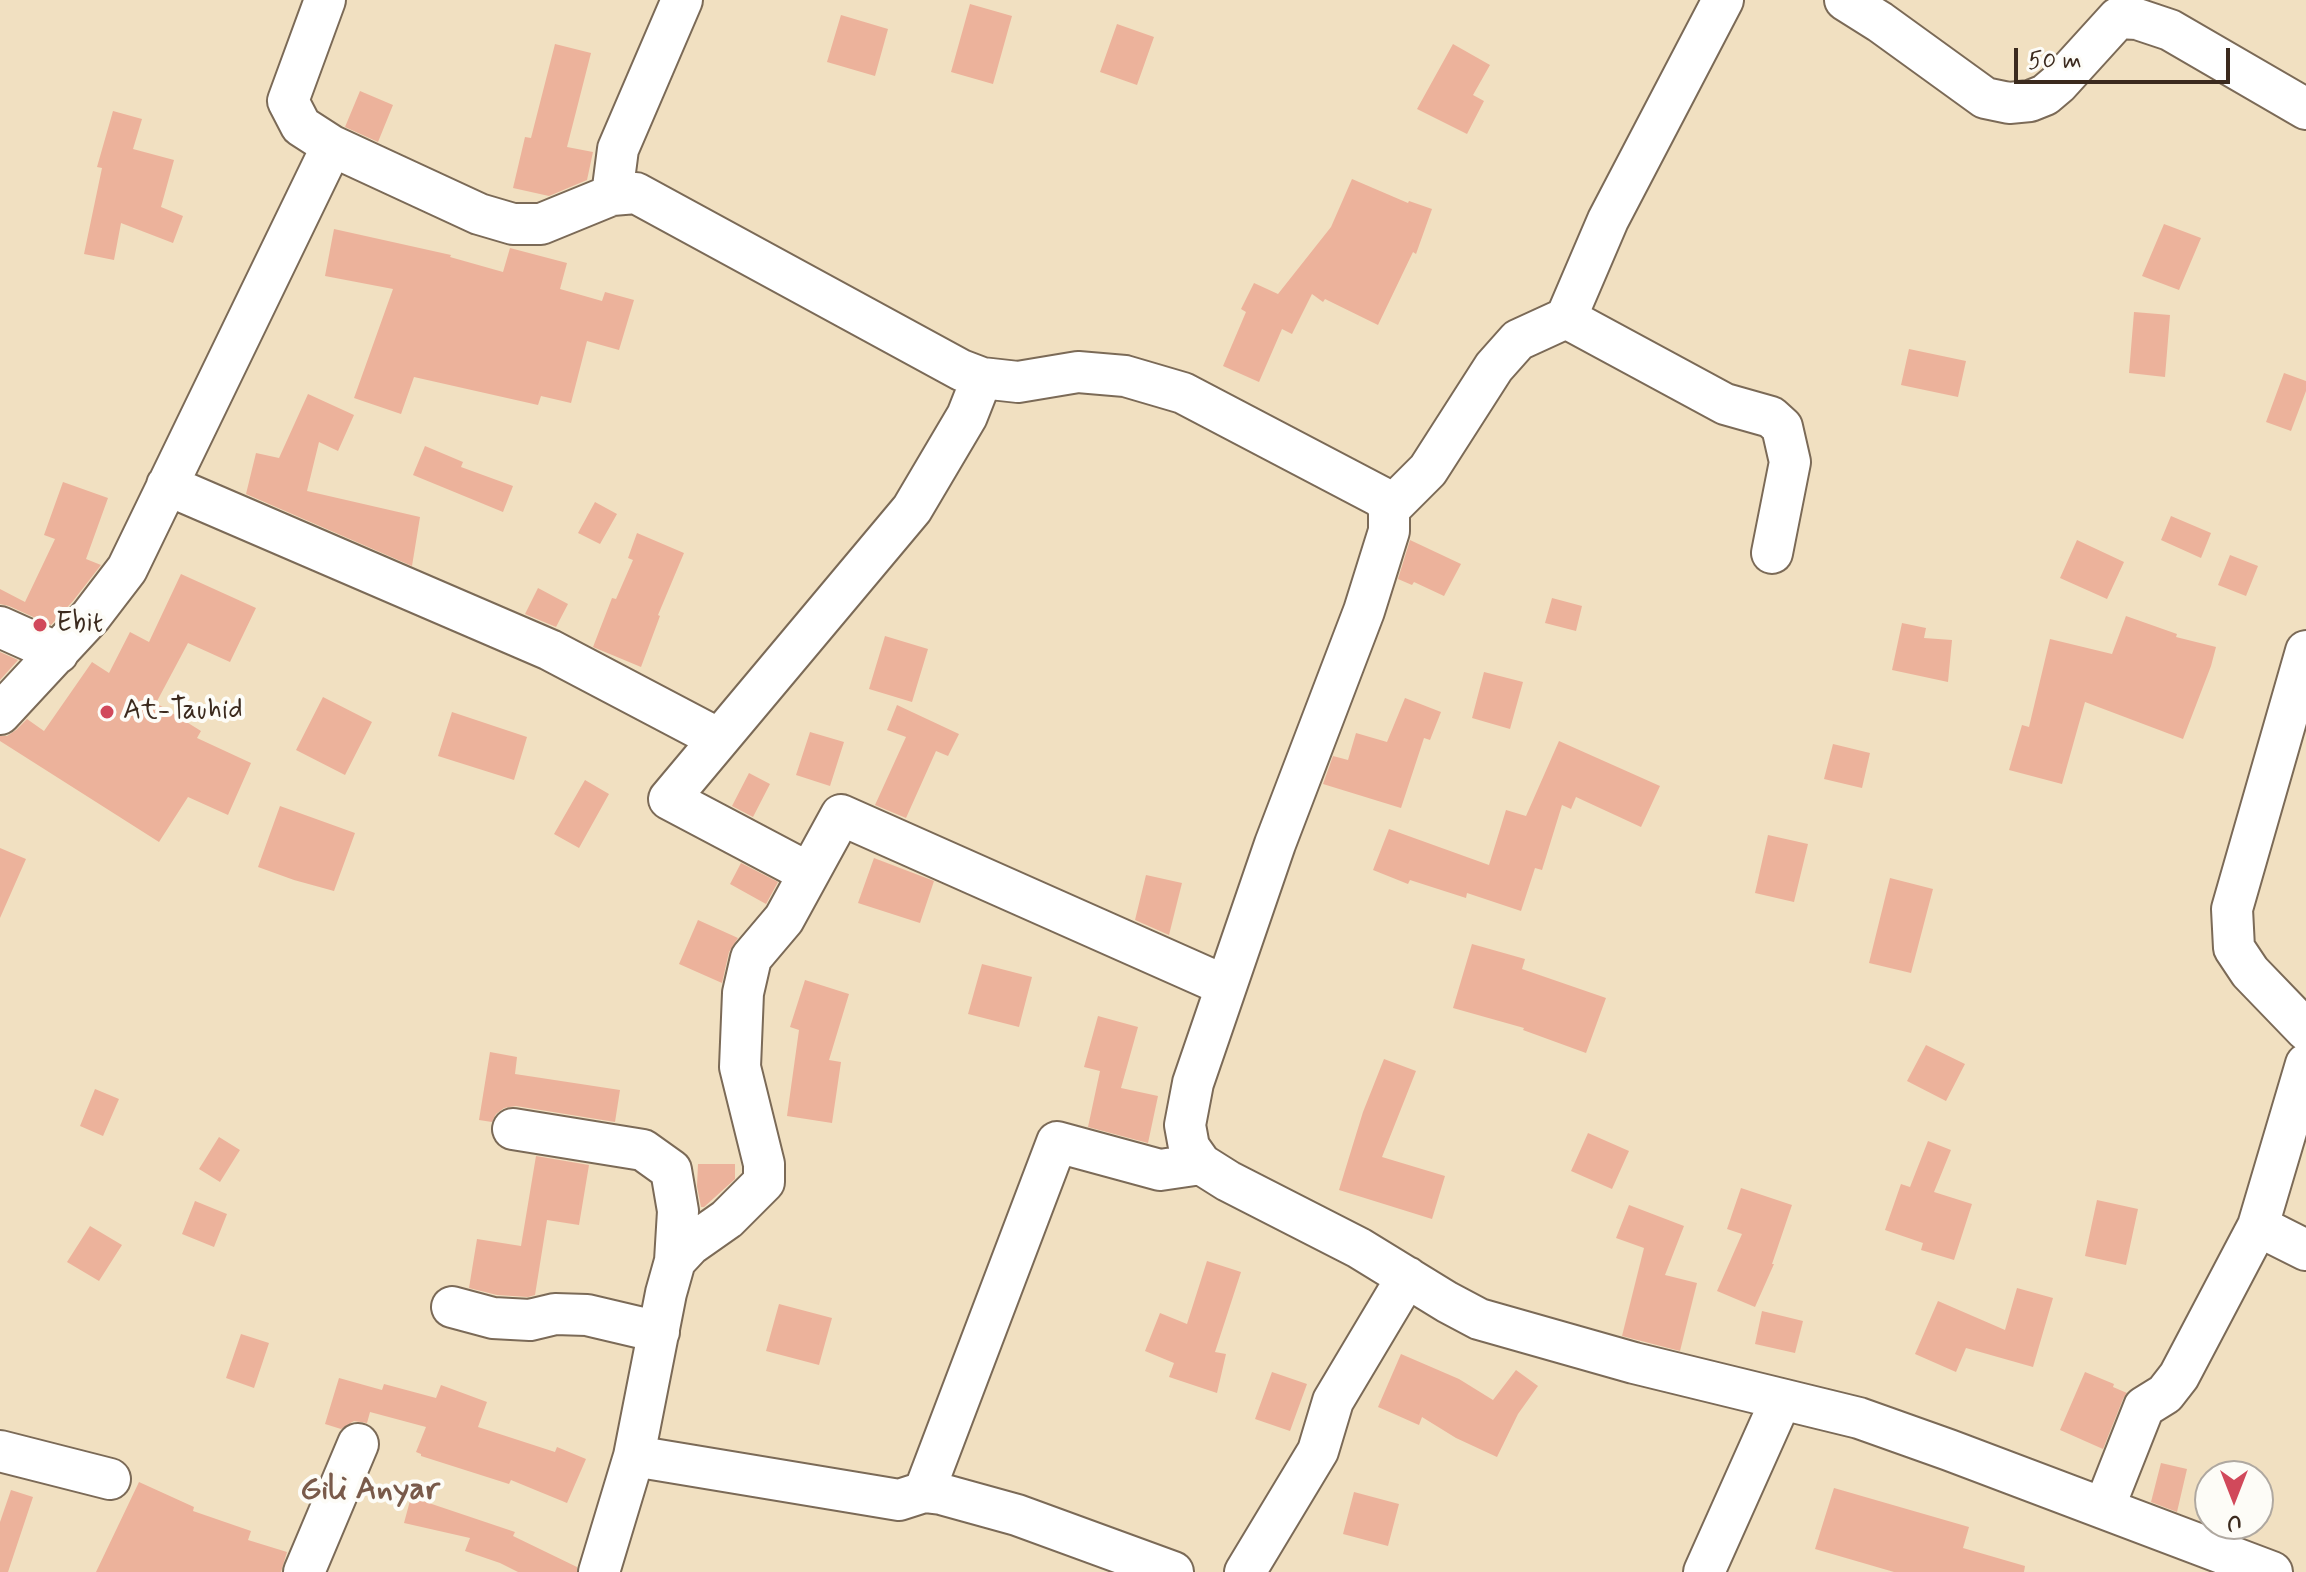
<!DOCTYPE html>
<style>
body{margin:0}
#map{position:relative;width:2306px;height:1572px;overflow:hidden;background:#f1e0c1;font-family:Mynerve,sans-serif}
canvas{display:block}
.north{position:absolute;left:2194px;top:1460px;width:80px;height:80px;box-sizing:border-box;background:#fdfcf7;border:2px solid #afa8a0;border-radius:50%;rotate:180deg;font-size:22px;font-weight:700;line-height:32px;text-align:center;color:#3b2a1e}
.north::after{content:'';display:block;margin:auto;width:28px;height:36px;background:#d1495b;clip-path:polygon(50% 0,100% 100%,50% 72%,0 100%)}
.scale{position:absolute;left:2014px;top:48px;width:216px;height:36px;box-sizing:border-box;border:4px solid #3b2a1e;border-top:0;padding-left:10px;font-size:24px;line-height:28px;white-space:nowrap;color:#3b2a1e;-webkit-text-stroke:6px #fdfcf7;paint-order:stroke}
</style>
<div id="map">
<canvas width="2306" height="1572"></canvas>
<div class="north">U</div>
<div class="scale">50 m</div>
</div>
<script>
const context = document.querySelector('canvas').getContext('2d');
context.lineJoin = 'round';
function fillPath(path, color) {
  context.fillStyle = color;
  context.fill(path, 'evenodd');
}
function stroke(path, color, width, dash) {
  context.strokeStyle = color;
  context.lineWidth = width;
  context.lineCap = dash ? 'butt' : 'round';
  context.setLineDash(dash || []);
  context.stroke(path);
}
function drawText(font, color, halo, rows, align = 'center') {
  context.font = font + ' Mynerve,sans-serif';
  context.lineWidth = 8;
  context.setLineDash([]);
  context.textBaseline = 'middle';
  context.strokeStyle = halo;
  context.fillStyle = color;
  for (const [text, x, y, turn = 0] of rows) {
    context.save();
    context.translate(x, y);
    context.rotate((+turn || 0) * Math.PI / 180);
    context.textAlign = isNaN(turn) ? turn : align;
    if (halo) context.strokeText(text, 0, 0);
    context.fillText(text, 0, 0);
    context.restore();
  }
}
const building = new Path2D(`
 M 970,4 L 1012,16 L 993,84 L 951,72 Z
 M 841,15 L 888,29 L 875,76 L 827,62 Z
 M 1117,24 L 1154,37 L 1137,85 L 1100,72 Z
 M 555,44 L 591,53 L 567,147 L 593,152 L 587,180 L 549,196 L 513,188 L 525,137 L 531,138 Z
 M 1453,44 L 1490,65 L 1473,95 L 1484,101 L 1467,134 L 1417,109 Z
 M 360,91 L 393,105 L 378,142 L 345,127 Z
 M 113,111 L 142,119 L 133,149 L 174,160 L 161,207 L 183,216 L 173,243 L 121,223 L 114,260 L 84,254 L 102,168 L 97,167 Z
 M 1352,179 L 1408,203 L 1409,201 L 1432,209 L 1416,254 L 1413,252 L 1378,325 L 1325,299 L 1323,302 L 1312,294 L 1292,334 L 1282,329 L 1259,382 L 1223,366 L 1246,312 L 1241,309 L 1254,283 L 1278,294 L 1331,227 Z
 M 2164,224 L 2201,238 L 2179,290 L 2142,276 Z
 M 334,229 L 451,255 L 450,257 L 503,272 L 510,248 L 567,263 L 560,289 L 602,301 L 605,292 L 634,300 L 619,350 L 587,341 L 571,403 L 541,396 L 538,405 L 414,377 L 401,414 L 354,398 L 393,289 L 325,276 Z
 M 2134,312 L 2170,315 L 2165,377 L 2129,373 Z
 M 1909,349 L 1966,361 L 1958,397 L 1901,385 Z
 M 2284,373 L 2306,381 L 2306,391 L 2291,431 L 2266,422 Z
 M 308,394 L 354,415 L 338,451 L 319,442 L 307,491 L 420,517 L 412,566 L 246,494 L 256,453 L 279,458 Z
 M 425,446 L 463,462 L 461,467 L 513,486 L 503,512 L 413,475 Z
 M 63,482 L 108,498 L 86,559 L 101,565 L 73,601 L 51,625 L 9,606 L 0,604 L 0,589 L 25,602 L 55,539 L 44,535 Z
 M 595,502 L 617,514 L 600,544 L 578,533 Z
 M 2171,516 L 2211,533 L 2201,558 L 2161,540 Z
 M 637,533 L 684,553 L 658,615 L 660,616 L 641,667 L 593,647 L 612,598 L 616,599 L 633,560 L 628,558 Z
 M 1410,540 L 1461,564 L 1444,596 L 1414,582 L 1412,585 L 1398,579 Z
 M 2077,540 L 2124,562 L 2107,599 L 2060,578 Z
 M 2230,555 L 2258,566 L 2246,596 L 2218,585 Z
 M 181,574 L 256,608 L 230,662 L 188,643 L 156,703 L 201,731 L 197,738 L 251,763 L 228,815 L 188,797 L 159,842 L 0,741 L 0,736 L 7,736 L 16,730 L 27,719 L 44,731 L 92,662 L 109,673 L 130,632 L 149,642 Z
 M 538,588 L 568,604 L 556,627 L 525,614 Z
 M 1552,598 L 1582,606 L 1576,631 L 1545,623 Z
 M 2126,616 L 2177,634 L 2176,637 L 2216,647 L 2211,666 L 2183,739 L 2085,702 L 2062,784 L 2009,770 L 2022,725 L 2029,727 L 2050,639 L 2112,654 Z
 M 1902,623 L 1926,628 L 1924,638 L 1952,640 L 1948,682 L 1892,670 Z
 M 885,636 L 928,649 L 912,702 L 869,689 Z
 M 0,652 L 18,660 L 0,680 Z
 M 1484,672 L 1523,682 L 1510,729 L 1472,718 Z
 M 323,697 L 372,722 L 345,775 L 296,750 Z
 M 1405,698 L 1441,712 L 1430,740 L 1424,738 L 1401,808 L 1323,784 L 1333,756 L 1348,760 L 1356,733 L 1387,742 Z
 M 897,705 L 959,734 L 948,756 L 936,751 L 906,818 L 875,805 L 906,737 L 887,730 Z
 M 452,712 L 527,737 L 514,780 L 438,756 Z
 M 810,732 L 844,742 L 830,786 L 796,775 Z
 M 1559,741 L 1660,786 L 1641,827 L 1576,797 L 1571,809 L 1562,805 L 1542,870 L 1535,868 L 1521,911 L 1467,893 L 1466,898 L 1410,880 L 1408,884 L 1373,870 L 1389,829 L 1489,865 L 1506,810 L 1526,816 Z
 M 1833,744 L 1870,753 L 1862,788 L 1824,779 Z
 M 749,773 L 770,784 L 753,817 L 732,806 Z
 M 585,780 L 609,794 L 579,848 L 554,834 Z
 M 280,806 L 355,833 L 334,891 L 294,880 L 258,867 Z
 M 1768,835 L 1808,844 L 1794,902 L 1755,893 Z
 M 0,848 L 26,859 L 0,918 Z
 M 874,858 L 934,881 L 920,923 L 858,903 Z
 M 741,863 L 778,882 L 766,904 L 730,884 Z
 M 1146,875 L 1182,883 L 1169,935 L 1135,920 Z
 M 1890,878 L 1933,889 L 1911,973 L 1869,963 Z
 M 698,920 L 738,938 L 729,952 L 722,983 L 679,964 Z
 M 1472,944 L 1525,959 L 1522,969 L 1606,998 L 1586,1053 L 1523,1030 L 1524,1028 L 1453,1008 Z
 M 982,964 L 1032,977 L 1019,1027 L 968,1014 Z
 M 805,980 L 849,994 L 829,1060 L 841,1062 L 832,1123 L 787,1116 L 799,1030 L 790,1027 Z
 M 1098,1016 L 1138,1027 L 1121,1088 L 1158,1096 L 1148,1143 L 1088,1127 L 1100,1071 L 1084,1067 Z
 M 1926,1045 L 1965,1064 L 1946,1101 L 1907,1081 Z
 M 490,1052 L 517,1057 L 515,1074 L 620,1090 L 615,1122 L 516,1106 L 504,1108 L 496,1114 L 492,1122 L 479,1120 Z
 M 1384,1059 L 1416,1071 L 1382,1157 L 1445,1176 L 1432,1219 L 1339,1190 L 1363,1112 Z
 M 95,1089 L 119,1099 L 103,1136 L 80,1126 Z
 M 1588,1133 L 1629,1151 L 1612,1189 L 1571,1171 Z
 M 219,1137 L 240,1150 L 220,1182 L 199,1169 Z
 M 1928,1141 L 1951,1150 L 1934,1192 L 1972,1204 L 1954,1260 L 1921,1250 L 1923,1243 L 1885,1230 L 1901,1184 L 1910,1187 Z
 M 536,1156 L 589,1165 L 579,1225 L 547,1220 L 535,1295 L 528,1297 L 497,1295 L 469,1288 L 477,1239 L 521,1246 Z
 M 698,1164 L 735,1164 L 735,1179 L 704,1207 L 701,1207 L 697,1186 Z
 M 1741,1188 L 1792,1205 L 1772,1264 L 1774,1264 L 1755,1307 L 1717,1291 L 1742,1234 L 1727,1229 Z
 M 2097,1200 L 2138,1209 L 2126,1265 L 2085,1256 Z
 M 195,1201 L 227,1214 L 214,1247 L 182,1234 Z
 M 1629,1205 L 1684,1226 L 1665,1275 L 1697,1283 L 1680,1351 L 1622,1336 L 1644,1248 L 1616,1238 Z
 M 90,1226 L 122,1245 L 99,1281 L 67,1262 Z
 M 1207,1261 L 1241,1272 L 1215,1352 L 1226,1354 L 1217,1393 L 1169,1377 L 1174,1363 L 1145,1351 L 1160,1313 L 1187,1324 Z
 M 2017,1288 L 2053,1298 L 2033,1367 L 1966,1348 L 1956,1372 L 1915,1354 L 1938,1301 L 2005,1330 Z
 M 779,1304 L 832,1318 L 819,1365 L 766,1351 Z
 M 1762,1311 L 1803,1321 L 1795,1353 L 1755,1344 Z
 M 241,1334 L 269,1343 L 254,1388 L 226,1378 Z
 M 1401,1354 L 1459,1379 L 1493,1400 L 1516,1370 L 1538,1386 L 1518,1414 L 1497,1457 L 1456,1438 L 1422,1417 L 1419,1425 L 1378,1407 Z
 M 1272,1372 L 1307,1384 L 1290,1431 L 1255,1419 Z
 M 2085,1372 L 2114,1384 L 2113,1387 L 2127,1393 L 2123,1399 L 2103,1449 L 2060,1430 Z
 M 339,1378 L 382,1390 L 384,1384 L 436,1398 L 441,1385 L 487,1402 L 478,1427 L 555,1452 L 557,1447 L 586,1459 L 567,1503 L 511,1480 L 509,1484 L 421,1456 L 421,1454 L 416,1452 L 426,1427 L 370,1412 L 367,1423 L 354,1421 L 341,1429 L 325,1424 Z
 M 2161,1463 L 2187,1469 L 2177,1512 L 2151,1502 Z
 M 139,1482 L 194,1507 L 193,1511 L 251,1531 L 248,1540 L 287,1552 L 281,1572 L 96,1572 Z
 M 1834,1488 L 1969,1527 L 1963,1548 L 2025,1566 L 2024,1572 L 1894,1572 L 1815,1549 Z
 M 11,1490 L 33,1497 L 8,1572 L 0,1572 L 0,1522 Z
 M 1354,1492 L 1399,1504 L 1388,1546 L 1343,1534 Z
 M 411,1497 L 515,1532 L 513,1536 L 577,1567 L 577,1572 L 518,1572 L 500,1563 L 465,1551 L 470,1538 L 404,1523 Z`);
const minor = new Path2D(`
 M 325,0 L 288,101 L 301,126 L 332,146 L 479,214 L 513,224 L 541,224 L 612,195 L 636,193 L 961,370 L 982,378 L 1018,382 L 1078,372 L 1125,376 L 1183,393 L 1383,498 L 1389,509 L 1389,531 L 1364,611 L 1275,844 L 1193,1083 L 1185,1125 L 1189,1147 L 1201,1164 L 1228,1181 L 1359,1248 L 1447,1302 L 1479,1319 L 1634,1363 L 1859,1418 L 1949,1450 L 2272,1572
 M 1845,0 L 1880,22 L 1985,98 L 2009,103 L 2030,101 L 2045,95 L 2058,84 L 2118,18 L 2137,19 L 2170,30 L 2306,109
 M 612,195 L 618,149 L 682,0
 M 1566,318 L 1608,220 L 1723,0
 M 167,485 L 550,650 L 719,739
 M 1389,509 L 1428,470 L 1494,367 L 1518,340 L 1566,318 L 1725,404 L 1771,417 L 1782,427 L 1790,462 L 1772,553
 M 0,627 L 58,653
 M 2306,651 L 2232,909 L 2234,948 L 2250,972 L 2306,1030
 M 0,714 L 91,616 L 127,569 L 332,146
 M 809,873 L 669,799 L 912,509 L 967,416 L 982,378
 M 513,1129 L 643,1150 L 671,1170 L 678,1211 L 675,1261
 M 2258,1226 L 2306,1250
 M 452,1307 L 493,1318 L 530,1320 L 555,1314 L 587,1315 L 659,1332
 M 0,1451 L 110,1479
 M 634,1456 L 899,1500 L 924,1492 L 941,1494 L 1017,1515 L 1173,1572
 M 924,1492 L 1057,1142 L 1160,1170 L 1201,1164
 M 2104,1508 L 2144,1407 L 2165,1394 L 2179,1376 L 2258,1226 L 2306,1064
 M 304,1572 L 358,1444
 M 599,1572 L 634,1456 L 666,1293 L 675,1261 L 690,1245 L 727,1219 L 764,1182 L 764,1164 L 740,1067 L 743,993 L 751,958 L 784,919 L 841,815 L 1226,986
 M 1245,1572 L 1318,1451 L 1333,1401 L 1407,1277
 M 1704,1572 L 1781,1400`);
const markers = [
 [40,625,8,"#d1495b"],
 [107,712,8,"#d1495b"]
];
const poiNames = [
 ["Ebit",56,625],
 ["At-Tauhid",123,712]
];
const quarterNames = [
 ["Gili Anyar",370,1491]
];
fillPath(building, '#ecb29b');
stroke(minor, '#7b6a57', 44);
stroke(minor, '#fff', 40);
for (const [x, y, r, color] of markers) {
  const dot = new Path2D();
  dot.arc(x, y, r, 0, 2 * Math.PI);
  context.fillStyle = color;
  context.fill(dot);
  stroke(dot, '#fdfcf7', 3);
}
drawText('28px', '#3b2a1e', '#fdfcf7', poiNames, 'left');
drawText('bold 32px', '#795a4a', '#fdfcf7', quarterNames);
</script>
